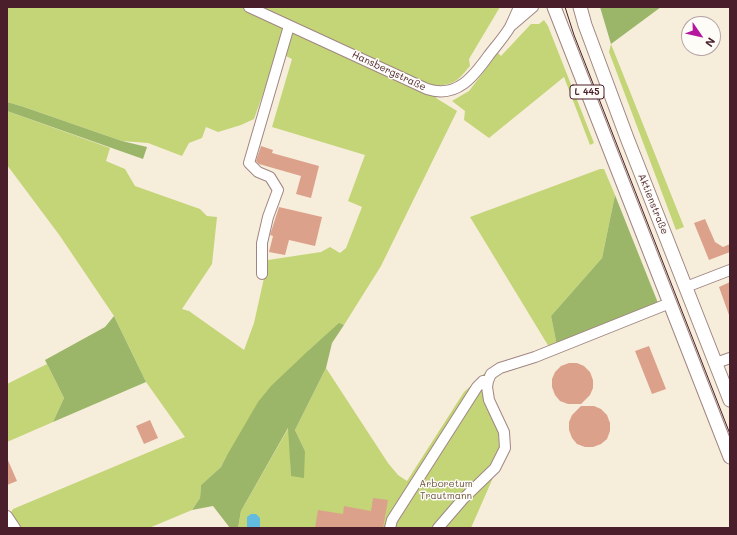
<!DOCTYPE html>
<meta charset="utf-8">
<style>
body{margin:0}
#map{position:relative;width:737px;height:535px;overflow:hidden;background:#f7eddb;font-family:Mali,sans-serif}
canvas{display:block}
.frame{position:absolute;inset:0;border:8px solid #4a1f2b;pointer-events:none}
.north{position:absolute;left:681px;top:16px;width:40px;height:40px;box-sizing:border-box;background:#fdfcf7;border:1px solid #b5a4a5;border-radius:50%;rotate:124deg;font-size:11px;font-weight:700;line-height:16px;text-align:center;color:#4a1f2b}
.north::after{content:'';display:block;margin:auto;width:14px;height:18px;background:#b5179e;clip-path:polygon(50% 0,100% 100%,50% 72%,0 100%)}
</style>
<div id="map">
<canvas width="737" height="535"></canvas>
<div class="frame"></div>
<div class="north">N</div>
</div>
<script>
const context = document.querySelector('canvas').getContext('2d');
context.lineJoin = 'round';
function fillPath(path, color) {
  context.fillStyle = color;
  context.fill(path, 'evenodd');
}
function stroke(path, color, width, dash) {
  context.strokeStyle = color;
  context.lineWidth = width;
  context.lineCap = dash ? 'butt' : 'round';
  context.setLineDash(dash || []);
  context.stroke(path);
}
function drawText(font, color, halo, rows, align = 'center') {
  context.font = font + ' Mali,sans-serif';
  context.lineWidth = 3;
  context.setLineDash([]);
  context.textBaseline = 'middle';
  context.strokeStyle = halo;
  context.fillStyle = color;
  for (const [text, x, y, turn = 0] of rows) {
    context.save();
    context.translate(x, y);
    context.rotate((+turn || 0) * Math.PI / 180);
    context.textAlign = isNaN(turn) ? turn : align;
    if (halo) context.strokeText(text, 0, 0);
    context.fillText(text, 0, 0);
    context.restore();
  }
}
const green = new Path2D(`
 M 7,7 L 500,7 L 469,59 L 470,66 C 459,79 456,84 438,86 L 436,98 L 457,111 L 381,266 L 344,325 L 339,324 L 310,349 L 226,457 L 221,467 L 201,485 L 200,498 L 192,510 L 149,528 L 19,528 L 10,514 L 13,509 L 185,437 L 146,382 L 114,316 L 60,236 L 7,165 L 7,111 L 110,148 L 106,161 L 125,169 L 135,186 L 200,209 L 207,216 L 217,217 L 212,264 L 182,309 L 189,311 L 244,350 L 254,323 L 268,260 L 321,252 L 330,247 L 340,253 L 346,248 L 362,207 L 348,201 L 365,155 L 272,127 L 292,59 L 278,52 L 254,119 L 241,125 L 218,132 L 206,127 L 202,138 L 189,143 L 182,156 L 148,143 L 122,141 L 21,106 L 7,102 Z
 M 544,20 L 548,26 L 594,143 L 590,145 L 564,77 L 489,138 L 464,120 L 465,111 L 452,101 L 469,91 L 498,53 L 501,56 L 531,24 L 539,24 Z
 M 611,44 L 684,227 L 676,230 L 609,52 Z
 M 600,169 L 604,169 L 615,195 L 602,258 L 551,316 L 557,346 L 549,347 L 470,217 Z
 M 47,364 L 64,398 L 53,422 L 7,442 L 7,384 Z
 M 326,368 L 388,463 L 398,475 L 407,481 L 464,392 L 488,370 L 483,388 L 500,430 L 502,447 L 492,480 L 471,528 L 238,528 L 241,511 L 289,427 L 291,476 L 305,451 L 295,430 Z`);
const forest = new Path2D(`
 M 600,7 L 661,7 L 611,44 Z
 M 7,102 L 21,106 L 122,141 L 147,147 L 143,159 L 7,111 Z
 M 615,195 L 658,303 L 557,346 L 551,316 L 602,258 Z
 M 114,316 L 146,382 L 53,422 L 64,398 L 45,360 L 105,327 Z
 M 339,323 L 344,325 L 332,343 L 326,368 L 295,430 L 305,451 L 304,478 L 291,476 L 288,428 L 241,511 L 238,528 L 230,528 L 213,506 L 192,510 L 200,498 L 201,485 L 221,467 L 226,457 L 258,402 L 271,386 L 310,349 Z`);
const water = new Path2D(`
 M 251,514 L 256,514 L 260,518 L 260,528 L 247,528 L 247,517 Z`);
const building = new Path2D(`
 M 261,146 L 273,150 L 272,153 L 319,166 L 311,198 L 296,194 L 301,176 L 259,164 L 256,161 Z
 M 279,207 L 322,217 L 315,246 L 289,240 L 285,255 L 269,252 L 273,236 L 270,235 Z
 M 705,219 L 715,242 L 723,247 L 730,244 L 730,252 L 709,260 L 694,223 Z
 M 730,282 L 730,315 L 729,315 L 719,287 Z
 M 649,346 L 666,389 L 652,394 L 635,351 Z
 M 569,363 L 577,363 L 584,366 L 590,372 L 593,380 L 593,388 L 590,395 L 581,404 L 568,404 L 560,401 L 555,395 L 552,387 L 552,379 L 555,372 L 561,366 Z
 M 581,406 L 594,406 L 601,409 L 607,415 L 610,423 L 610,431 L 607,439 L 601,444 L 593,447 L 585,447 L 577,444 L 572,438 L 569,430 L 569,422 L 572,415 Z
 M 150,420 L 158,438 L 144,444 L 136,426 Z
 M 7,458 L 17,481 L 7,485 Z
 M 373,498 L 388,500 L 383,528 L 315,528 L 318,510 L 343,514 L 344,506 L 371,511 Z`);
const minor = new Path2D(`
 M 249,7 L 427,89 C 457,99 474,76 489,55 C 496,46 504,37 510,27 C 513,21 516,14 519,7
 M 512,25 L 533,7
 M 262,274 L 262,243 L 268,217 L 278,190 L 270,177 L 258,172 L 249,163 L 289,26
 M 686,287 L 730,270
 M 716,363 L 730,358
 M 7,516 L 15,528
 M 390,528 L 392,520 L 477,387 L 483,381 L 488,381
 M 438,528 L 463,499 L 495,468 L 505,448 L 504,432 L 489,400 L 487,387 L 488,381 L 491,374 L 500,368 L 535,357 L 670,303`);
const major = new Path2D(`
 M 554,7 L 730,457
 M 580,7 L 585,25 L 627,138 L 730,400`);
const tram = new Path2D(`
 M 565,7 L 574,35 L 730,434`);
const shields = [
 [587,92,34]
];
const shieldNames = [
 ["L 445",587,92]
];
const streetNames = [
 ["Hansbergstraße",389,71,25],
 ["Aktienstraße",653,204,68]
];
const parkNames = [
 ["Arboretum",446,484],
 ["Trautmann",446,496]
];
fillPath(green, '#c4d578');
fillPath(forest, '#9bb668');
fillPath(water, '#62bce0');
fillPath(building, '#dca18b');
stroke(minor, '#a08683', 12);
stroke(major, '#a08683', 15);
stroke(minor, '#fff', 10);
stroke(major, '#fff', 13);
stroke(tram, '#4a1f2b', 1);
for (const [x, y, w] of shields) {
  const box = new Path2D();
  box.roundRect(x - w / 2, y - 7, w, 14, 3);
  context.fillStyle = '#fdfcf7';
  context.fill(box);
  stroke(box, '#4a1f2b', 1);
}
drawText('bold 9px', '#4a1f2b', null, shieldNames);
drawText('10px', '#4a1f2b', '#fdfcf7', streetNames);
drawText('10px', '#6f5642', '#fdfcf7', parkNames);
</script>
